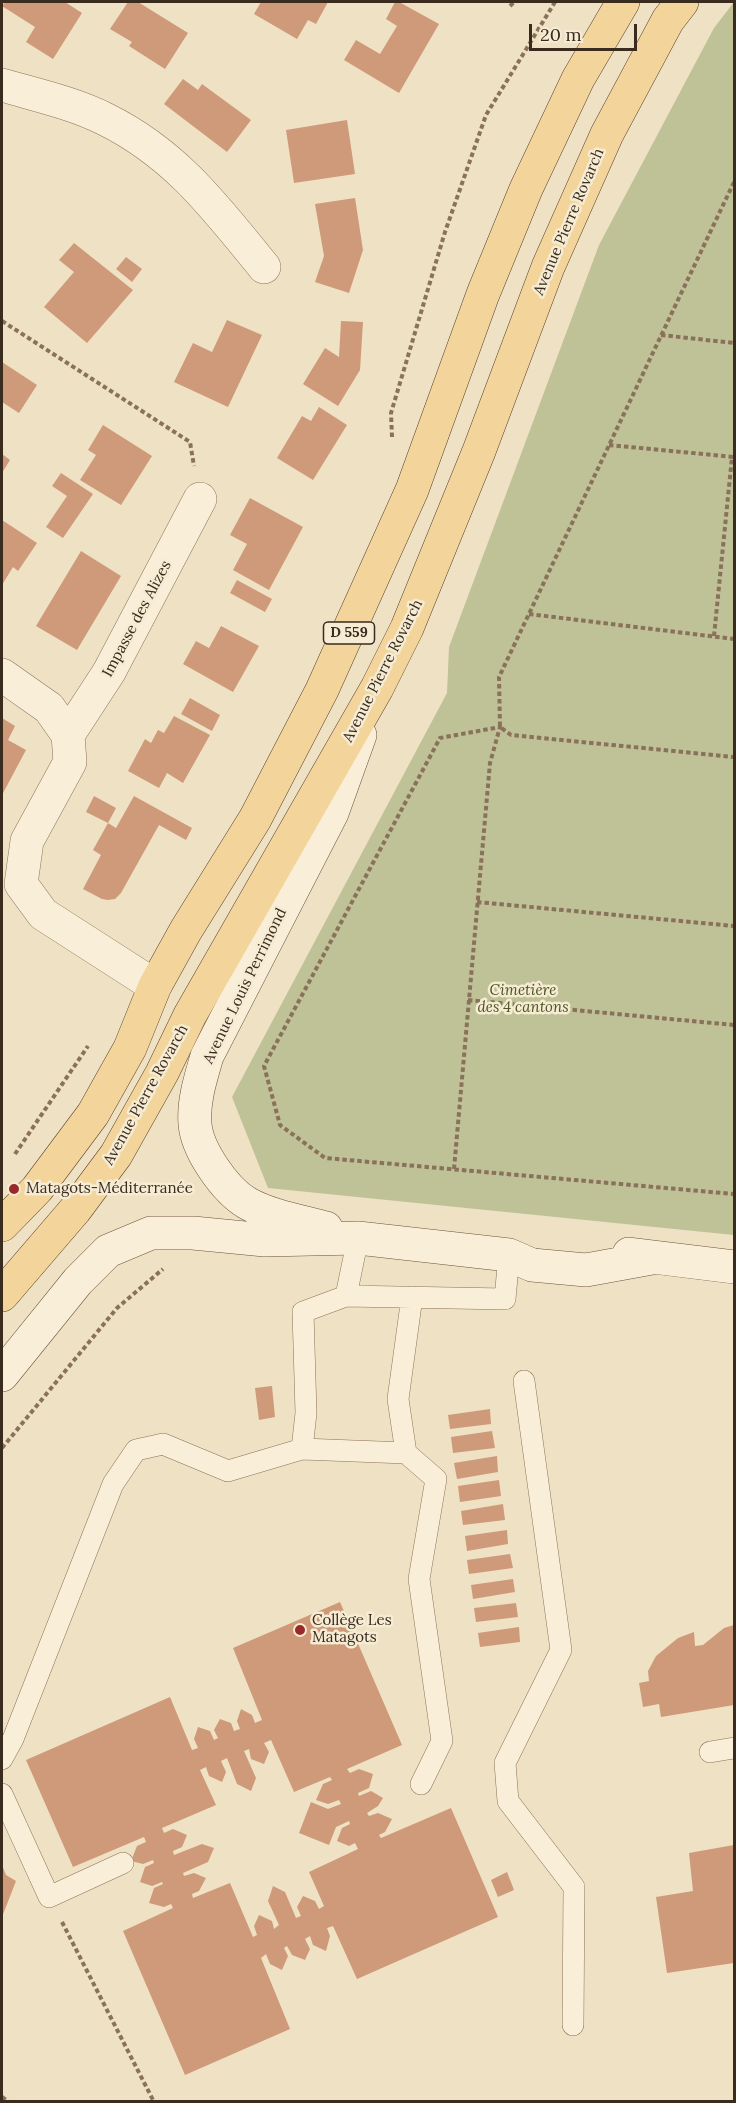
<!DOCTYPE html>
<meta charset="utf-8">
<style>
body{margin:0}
#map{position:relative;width:736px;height:2103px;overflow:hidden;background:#efe1c4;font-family:Lora,serif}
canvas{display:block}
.frame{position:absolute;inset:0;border:3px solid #392b1e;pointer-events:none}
.scale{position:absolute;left:529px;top:24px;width:108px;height:27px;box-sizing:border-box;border:3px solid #392b1e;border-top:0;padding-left:8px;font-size:18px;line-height:21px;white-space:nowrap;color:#392b1e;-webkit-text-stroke:4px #f6ebd3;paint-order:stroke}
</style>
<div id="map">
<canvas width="736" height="2103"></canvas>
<div class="frame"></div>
<div class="scale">20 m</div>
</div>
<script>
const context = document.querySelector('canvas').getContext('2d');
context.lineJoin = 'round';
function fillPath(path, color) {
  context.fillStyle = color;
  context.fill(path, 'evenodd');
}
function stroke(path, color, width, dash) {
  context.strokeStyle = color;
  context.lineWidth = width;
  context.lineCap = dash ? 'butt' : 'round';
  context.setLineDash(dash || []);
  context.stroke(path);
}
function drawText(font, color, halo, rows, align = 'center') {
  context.font = font + ' Lora,serif';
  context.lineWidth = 5;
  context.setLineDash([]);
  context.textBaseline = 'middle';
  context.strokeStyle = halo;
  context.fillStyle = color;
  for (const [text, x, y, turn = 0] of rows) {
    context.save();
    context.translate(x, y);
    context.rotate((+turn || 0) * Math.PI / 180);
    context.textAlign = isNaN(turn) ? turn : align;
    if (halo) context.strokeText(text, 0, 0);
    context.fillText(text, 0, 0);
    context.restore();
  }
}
const cemetery = new Path2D(`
 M 734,2 L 734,1235 L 268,1188 L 232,1097 L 447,693 L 449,647 L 599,245 L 714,28 Z`);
const building = new Path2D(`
 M 5,2 L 65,2 L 82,13 L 53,59 L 26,42 L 35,27 L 2,6 Z
 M 128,2 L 138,2 L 188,33 L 165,69 L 129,46 L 132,42 L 110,29 Z
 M 261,2 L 328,2 L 316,24 L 308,20 L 297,39 L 254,14 Z
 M 395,2 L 399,2 L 439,24 L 399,93 L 344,60 L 356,40 L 380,54 L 397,26 L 386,19 Z
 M 183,79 L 198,90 L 202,84 L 251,120 L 227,152 L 164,104 Z
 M 347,120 L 355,174 L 294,183 L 286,130 Z
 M 355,198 L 363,250 L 349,293 L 315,282 L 324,256 L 315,204 Z
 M 74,243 L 133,290 L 87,343 L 44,307 L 74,272 L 59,260 Z
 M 126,257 L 142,269 L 132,282 L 116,269 Z
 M 227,320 L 262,335 L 228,407 L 174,382 L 193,343 L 212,352 Z
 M 341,321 L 363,322 L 360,370 L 338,406 L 303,384 L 325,348 L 339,357 Z
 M 2,362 L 37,385 L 19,413 L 2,402 Z
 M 319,407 L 347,425 L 313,480 L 277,458 L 302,416 L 311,421 Z
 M 103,425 L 152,456 L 121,505 L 80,480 L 96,455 L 88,450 Z
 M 2,454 L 10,460 L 2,473 Z
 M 61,473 L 93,494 L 63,538 L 46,527 L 67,496 L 52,486 Z
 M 250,498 L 303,527 L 269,590 L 233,570 L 247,544 L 230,535 Z
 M 2,520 L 37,543 L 18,571 L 13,567 L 2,585 Z
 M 81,551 L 121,576 L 77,650 L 36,626 Z
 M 237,580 L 272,599 L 265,612 L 230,593 Z
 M 221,626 L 259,646 L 233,692 L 183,664 L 196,641 L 209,648 Z
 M 190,698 L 220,715 L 212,731 L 181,714 Z
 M 174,716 L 210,735 L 183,783 L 167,773 L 159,788 L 128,771 L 145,739 L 151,743 L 158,730 L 164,733 Z
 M 2,718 L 15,726 L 8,740 L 26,750 L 2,795 Z
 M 94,796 L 116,808 L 108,823 L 116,828 L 134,796 L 192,828 L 186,840 L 159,825 L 121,893 L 115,899 L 108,900 L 102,899 L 83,889 L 101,855 L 93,850 L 108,823 L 86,812 Z
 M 272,1386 L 275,1417 L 259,1420 L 255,1388 Z
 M 490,1409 L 491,1424 L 450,1429 L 448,1415 Z
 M 492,1431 L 495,1448 L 453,1453 L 451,1437 Z
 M 497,1456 L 498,1472 L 457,1479 L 454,1463 Z
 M 499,1480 L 501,1496 L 460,1502 L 458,1486 Z
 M 503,1504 L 505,1520 L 463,1525 L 461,1511 Z
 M 507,1530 L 508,1544 L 467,1551 L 465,1536 Z
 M 510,1554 L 513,1568 L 469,1574 L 467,1560 Z
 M 513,1579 L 515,1592 L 473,1599 L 471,1585 Z
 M 340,1602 L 402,1745 L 347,1769 L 350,1773 L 359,1769 L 373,1774 L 369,1788 L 358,1793 L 359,1796 L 371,1791 L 383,1798 L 378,1806 L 367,1813 L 369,1816 L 378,1813 L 392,1819 L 385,1832 L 379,1835 L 381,1838 L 451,1808 L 498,1917 L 357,1979 L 333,1926 L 327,1928 L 330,1936 L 326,1951 L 313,1945 L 310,1936 L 305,1939 L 310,1949 L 305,1960 L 292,1955 L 287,1946 L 284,1948 L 288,1956 L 282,1970 L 270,1964 L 266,1954 L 261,1958 L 290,2029 L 185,2075 L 123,1931 L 173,1908 L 171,1904 L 164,1907 L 149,1903 L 154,1888 L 163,1884 L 162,1882 L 152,1886 L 140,1882 L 145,1867 L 154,1863 L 153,1860 L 143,1864 L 131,1861 L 137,1846 L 146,1842 L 144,1837 L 73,1867 L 26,1760 L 170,1697 L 192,1750 L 198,1748 L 194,1739 L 198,1727 L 210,1731 L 214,1740 L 218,1738 L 214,1730 L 220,1719 L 231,1723 L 234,1731 L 240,1729 L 237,1721 L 241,1709 L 252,1715 L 255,1723 L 262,1720 L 233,1648 ZM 271,1740 L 294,1792 L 330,1777 L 332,1780 L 323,1784 L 316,1800 L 328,1804 L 339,1800 L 341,1804 L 328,1809 L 311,1802 L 299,1833 L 329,1845 L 336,1827 L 349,1821 L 350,1824 L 342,1828 L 337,1841 L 349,1846 L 355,1843 L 358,1849 L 309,1872 L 324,1906 L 319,1909 L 315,1901 L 303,1896 L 297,1907 L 301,1916 L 296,1918 L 285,1892 L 273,1886 L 268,1901 L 279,1925 L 274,1929 L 272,1921 L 259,1915 L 254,1926 L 257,1935 L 253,1937 L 230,1883 L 193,1898 L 192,1894 L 199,1891 L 206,1878 L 194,1873 L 184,1876 L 183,1873 L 208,1862 L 214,1848 L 202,1844 L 174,1855 L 173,1851 L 182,1847 L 187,1835 L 173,1829 L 164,1833 L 162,1828 L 216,1805 L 200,1770 L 206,1767 L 209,1776 L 222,1782 L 226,1772 L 221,1761 L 227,1758 L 237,1784 L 251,1791 L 256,1778 L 244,1751 L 249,1749 L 251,1759 L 264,1764 L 269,1752 L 264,1743 Z
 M 516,1603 L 518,1617 L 476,1622 L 474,1608 Z
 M 734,1625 L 734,1705 L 661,1717 L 659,1704 L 643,1707 L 639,1683 L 649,1681 L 648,1671 L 656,1656 L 678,1638 L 694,1632 L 695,1646 L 703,1645 L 724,1628 Z
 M 519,1627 L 520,1642 L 480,1647 L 478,1633 Z
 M 734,1845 L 734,1963 L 667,1973 L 656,1897 L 693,1891 L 689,1853 Z
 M 2,1865 L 6,1875 L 16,1881 L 2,1917 Z
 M 507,1872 L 514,1890 L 498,1897 L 491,1880 Z`);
const path = new Path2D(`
 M 510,6 L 514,2
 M 734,182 L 499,677 L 500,727 L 511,735 L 734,757
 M 2,321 L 190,442 L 194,466
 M 661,335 L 734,343
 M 392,437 L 391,413 L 445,232 L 486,115 L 555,2
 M 609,445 L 734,457
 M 529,614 L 734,639
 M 714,636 L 732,457
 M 477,902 L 734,926
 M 468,1000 L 734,1025
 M 15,1154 L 88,1046
 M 454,1169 L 490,763 L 500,727 L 440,738 L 264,1066 L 280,1125 L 325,1158 L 734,1194
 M 2,1448 L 117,1308 L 163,1269
 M 62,1922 L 154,2102
 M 2,2097 L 9,2102`);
const lane = new Path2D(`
 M 358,1238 L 346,1296 L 505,1299 L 509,1255
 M 412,1297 L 398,1399 L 406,1453 L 436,1479 L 419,1579 L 442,1741 L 421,1784
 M 524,1381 L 561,1650 L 505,1763 L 508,1801 L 574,1887 L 573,2025
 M 302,1449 L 306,1413 L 303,1312 L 346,1296
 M 710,1752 L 734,1748
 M 2,1759 L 13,1739 L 113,1484 L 136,1450 L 163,1444 L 228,1471 L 302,1449 L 406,1453
 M 2,1794 L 49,1897 L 123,1863`);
const street = new Path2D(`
 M 2,85 C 36,95 73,103 105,119 C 176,154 216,208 264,267
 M 2,675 L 49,708 L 68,735 L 70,762 L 27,841 L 21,884 L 43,914 L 155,986
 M 68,735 L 109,672 L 200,499`);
const secondary = new Path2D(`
 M 326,1228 C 300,1221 270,1216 247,1203 C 225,1190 197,1150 195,1124 C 193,1101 201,1077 207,1056 L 332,813 L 360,735
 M 629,1254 L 734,1267
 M 2,1375 L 78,1281 L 108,1251 L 151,1233 L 193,1233 L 265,1240 L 358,1238 L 509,1255 L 532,1265 L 586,1270 L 652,1258`);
const primary = new Path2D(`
 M 2,1225 L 37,1189 L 93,1114 L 130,1048 L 155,986 L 186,930 L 255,819 L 322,690 L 412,490 L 483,294 L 526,189 L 578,79 L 623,2
 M 2,1295 L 75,1210 L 116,1155 L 162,1073 L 190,1015 L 377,688 L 407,628 L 479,451 L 548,267 L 607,134 L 668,20 L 682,2`);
const markers = [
 [14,1189,6,"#9a292c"],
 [300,1630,6,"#9a292c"]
];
const shields = [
 [349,633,51]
];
const shieldNames = [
 ["D 559",349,633]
];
const streetNames = [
 ["Avenue Pierre Rovarch",569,222,-67],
 ["Impasse des Alizes",137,619,-62],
 ["Avenue Pierre Rovarch",383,671,-63],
 ["Avenue Louis Perrimond",245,986,-64],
 ["Avenue Pierre Rovarch",146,1095,-61]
];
const parkNames = [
 ["Cimetière",523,991],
 ["des 4 cantons",523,1008]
];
const poiNames = [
 ["Matagots-Méditerranée",26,1189],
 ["Collège Les",312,1621],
 ["Matagots",312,1638]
];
fillPath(cemetery, '#bec296');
fillPath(building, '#ce9a79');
stroke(lane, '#8a725a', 22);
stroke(street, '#8a725a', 34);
stroke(secondary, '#6c533d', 34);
stroke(primary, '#58412e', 34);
stroke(path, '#8a725a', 4, [4.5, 3]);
stroke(lane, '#f9eed7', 21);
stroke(street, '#f9eed7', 33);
stroke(secondary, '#f9eed7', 33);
stroke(primary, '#f3d59b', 33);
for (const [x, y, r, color] of markers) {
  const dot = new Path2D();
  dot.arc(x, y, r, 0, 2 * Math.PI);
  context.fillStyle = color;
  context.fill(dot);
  stroke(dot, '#f6ebd3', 2);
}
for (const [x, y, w] of shields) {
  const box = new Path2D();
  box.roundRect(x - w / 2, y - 11, w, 22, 4.5);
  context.fillStyle = '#f6ebd3';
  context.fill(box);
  stroke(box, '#392b1e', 1.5);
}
drawText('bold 14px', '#392b1e', null, shieldNames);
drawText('15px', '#392b1e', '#f6ebd3', streetNames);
drawText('italic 15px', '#4b5624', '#f6ebd3', parkNames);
drawText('15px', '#392b1e', '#f6ebd3', poiNames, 'left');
</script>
